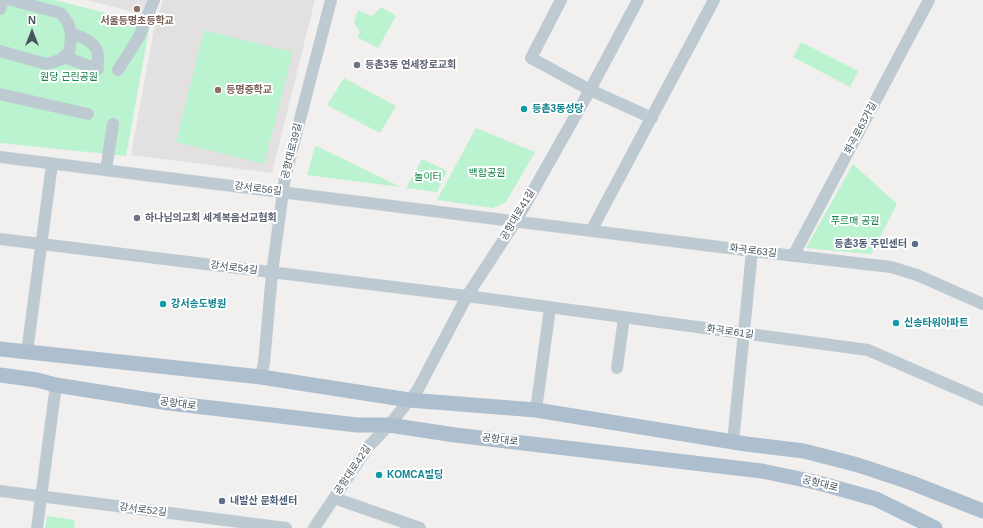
<!DOCTYPE html>
<meta charset="utf-8">
<style>
body{margin:0}
#map{position:relative;width:983px;height:528px;overflow:hidden;background:#f2efef;font-family:Arial,sans-serif}
canvas{display:block}
.north{position:absolute;left:12px;top:12px;width:40px;height:40px;-webkit-text-stroke:3px #fff;paint-order:stroke;rotate:0deg;font-size:11px;font-weight:700;line-height:16px;text-align:center;color:#46535d}
.north::after{content:'';display:block;margin:auto;width:14px;height:18px;background:#46535d;clip-path:polygon(50% 0,100% 100%,50% 72%,0 100%)}
</style>
<div id="map">
<canvas width="983" height="528"></canvas>
<div class="north">N</div>
</div>
<script>
const context = document.querySelector('canvas').getContext('2d');
context.lineJoin = 'round';
function fillPath(path, color) {
  context.fillStyle = color;
  context.fill(path, 'evenodd');
}
function stroke(path, color, width, dash) {
  context.strokeStyle = color;
  context.lineWidth = width;
  context.lineCap = dash ? 'butt' : 'round';
  context.setLineDash(dash || []);
  context.stroke(path);
}
function drawText(font, color, halo, rows, align = 'center') {
  context.font = font + ' Arial,"Noto Sans KR",sans-serif';
  context.lineWidth = 4;
  context.setLineDash([]);
  context.textBaseline = 'middle';
  context.strokeStyle = halo;
  context.fillStyle = color;
  for (const [text, x, y, turn = 0] of rows) {
    context.save();
    context.translate(x, y);
    context.rotate((+turn || 0) * Math.PI / 180);
    context.textAlign = isNaN(turn) ? turn : align;
    if (halo) context.strokeText(text, 0, 0);
    context.fillText(text, 0, 0);
    context.restore();
  }
}
const education = new Path2D(`
 M 86,0 L 157,0 L 153,17 Z
 M 163,0 L 315,0 L 272,173 L 131,155 L 155,24 Z`);
const green = new Path2D(`
 M 0,0 L 55,0 L 150,24 L 126,156 L 0,143 Z
 M 381,7 L 396,16 L 378,48 L 357,37 L 360,32 L 354,22 L 358,10 L 372,16 Z
 M 204,30 L 293,52 L 264,164 L 176,142 Z
 M 801,42 L 858,71 L 850,87 L 793,57 Z
 M 344,78 L 396,106 L 380,133 L 327,105 Z
 M 476,128 L 535,152 L 506,202 L 493,208 L 437,200 Z
 M 315,146 L 316,146 L 401,187 L 307,175 Z
 M 422,159 L 447,171 L 437,192 L 406,188 Z
 M 853,164 L 897,204 L 871,254 L 806,248 Z
 M 47,516 L 75,520 L 74,528 L 45,528 Z`);
const minor = new Path2D(`
 M 561,0 L 531,58 L 590,90 L 652,118
 M 0,9 L 3,0
 M 0,51 L 46,64 L 60,60 L 69,52 C 72,37 73,25 60,13 L 11,0
 M 64,57 L 98,69 C 97,64 98,62 98,57 C 99,43 82,37 71,33
 M 118,70 L 139,37 L 154,0
 M 0,94 L 88,114
 M 0,157 L 752,251 L 891,267 L 917,275 L 983,304
 M 106,170 L 113,124
 M 591,231 L 714,0
 M 0,239 L 467,296 L 868,350 L 983,400
 M 793,256 L 929,0
 M 27,352 L 52,164
 M 617,368 L 624,318
 M 261,377 L 264,363 L 272,273 L 285,177 L 331,0
 M 536,410 L 550,308
 M 733,442 L 752,251
 M 0,491 L 286,528
 M 334,498 L 420,528
 M 37,528 L 56,385
 M 314,528 L 368,447 L 389,425 L 417,391 L 467,296 L 516,221 L 590,90 L 638,0`);
const major = new Path2D(`
 M 0,349 L 261,377 L 409,400 L 536,410 L 746,444 L 804,451 L 858,465 L 912,483 L 983,511
 M 0,375 L 37,380 L 56,385 L 169,403 L 357,425 L 389,425 L 455,435 L 762,471 L 819,483 L 876,499 L 935,528`);
const markers = [
 [137,9,4,"#8d6e63"],
 [357,65,4,"#6b7280"],
 [218,90,4,"#8d6e63"],
 [524,109,4,"#0f9aa8"],
 [137,218,4,"#6b7280"],
 [915,244,4,"#5c6f8a"],
 [163,304,4,"#0f9aa8"],
 [896,323,4,"#0f9aa8"],
 [379,475,4,"#0f9aa8"],
 [222,501,4,"#5c6f8a"]
];
const educationNames = [
 ["서울등명초등학교",137,21],
 ["등명중학교",226,90,"left"]
];
const worshipNames = [
 ["등촌3동 연세장로교회",365,65],
 ["하나님의교회 세계복음선교협회",145,218]
];
const parkNames = [
 ["원당 근린공원",69,77],
 ["백합공원",487,173],
 ["놀이터",428,177],
 ["푸르매 공원",855,221]
];
const cultureNames = [
 ["등촌3동성당",532,109],
 ["강서송도병원",171,304],
 ["신송타워아파트",904,323],
 ["KOMCA빌딩",387,475]
];
const streetNames = [
 ["화곡로63가길",861,128,-62],
 ["공항대로39길",292,151,-76],
 ["강서로56길",258,189,7],
 ["공항대로41길",518,215,-59],
 ["화곡로63길",753,251,7],
 ["강서로54길",234,268,7],
 ["화곡로61길",730,332,8],
 ["공항대로",178,404,8],
 ["공항대로",500,440,7],
 ["공항대로42길",353,470,-56],
 ["공항대로",820,484,14],
 ["강서로52길",143,510,7]
];
const serviceNames = [
 ["등촌3동 주민센터",907,244],
 ["내발산 문화센터",230,501,"left"]
];
fillPath(education, '#e3e0e1');
fillPath(green, '#bbf2cf');
stroke(minor, '#becad2', 12);
stroke(major, '#adbfcf', 15);
for (const [x, y, r, color] of markers) {
  const dot = new Path2D();
  dot.arc(x, y, r, 0, 2 * Math.PI);
  context.fillStyle = color;
  context.fill(dot);
  stroke(dot, '#fff', 1.5);
}
drawText('bold 10px', '#785e54', '#fff', educationNames);
drawText('bold 10px', '#5b616d', '#fff', worshipNames, 'left');
drawText('10px', '#128348', '#fff', parkNames);
drawText('bold 10px', '#0d838f', '#fff', cultureNames, 'left');
drawText('10px', '#46535d', '#fff', streetNames);
drawText('bold 10px', '#4e5e75', '#fff', serviceNames, 'right');
</script>
